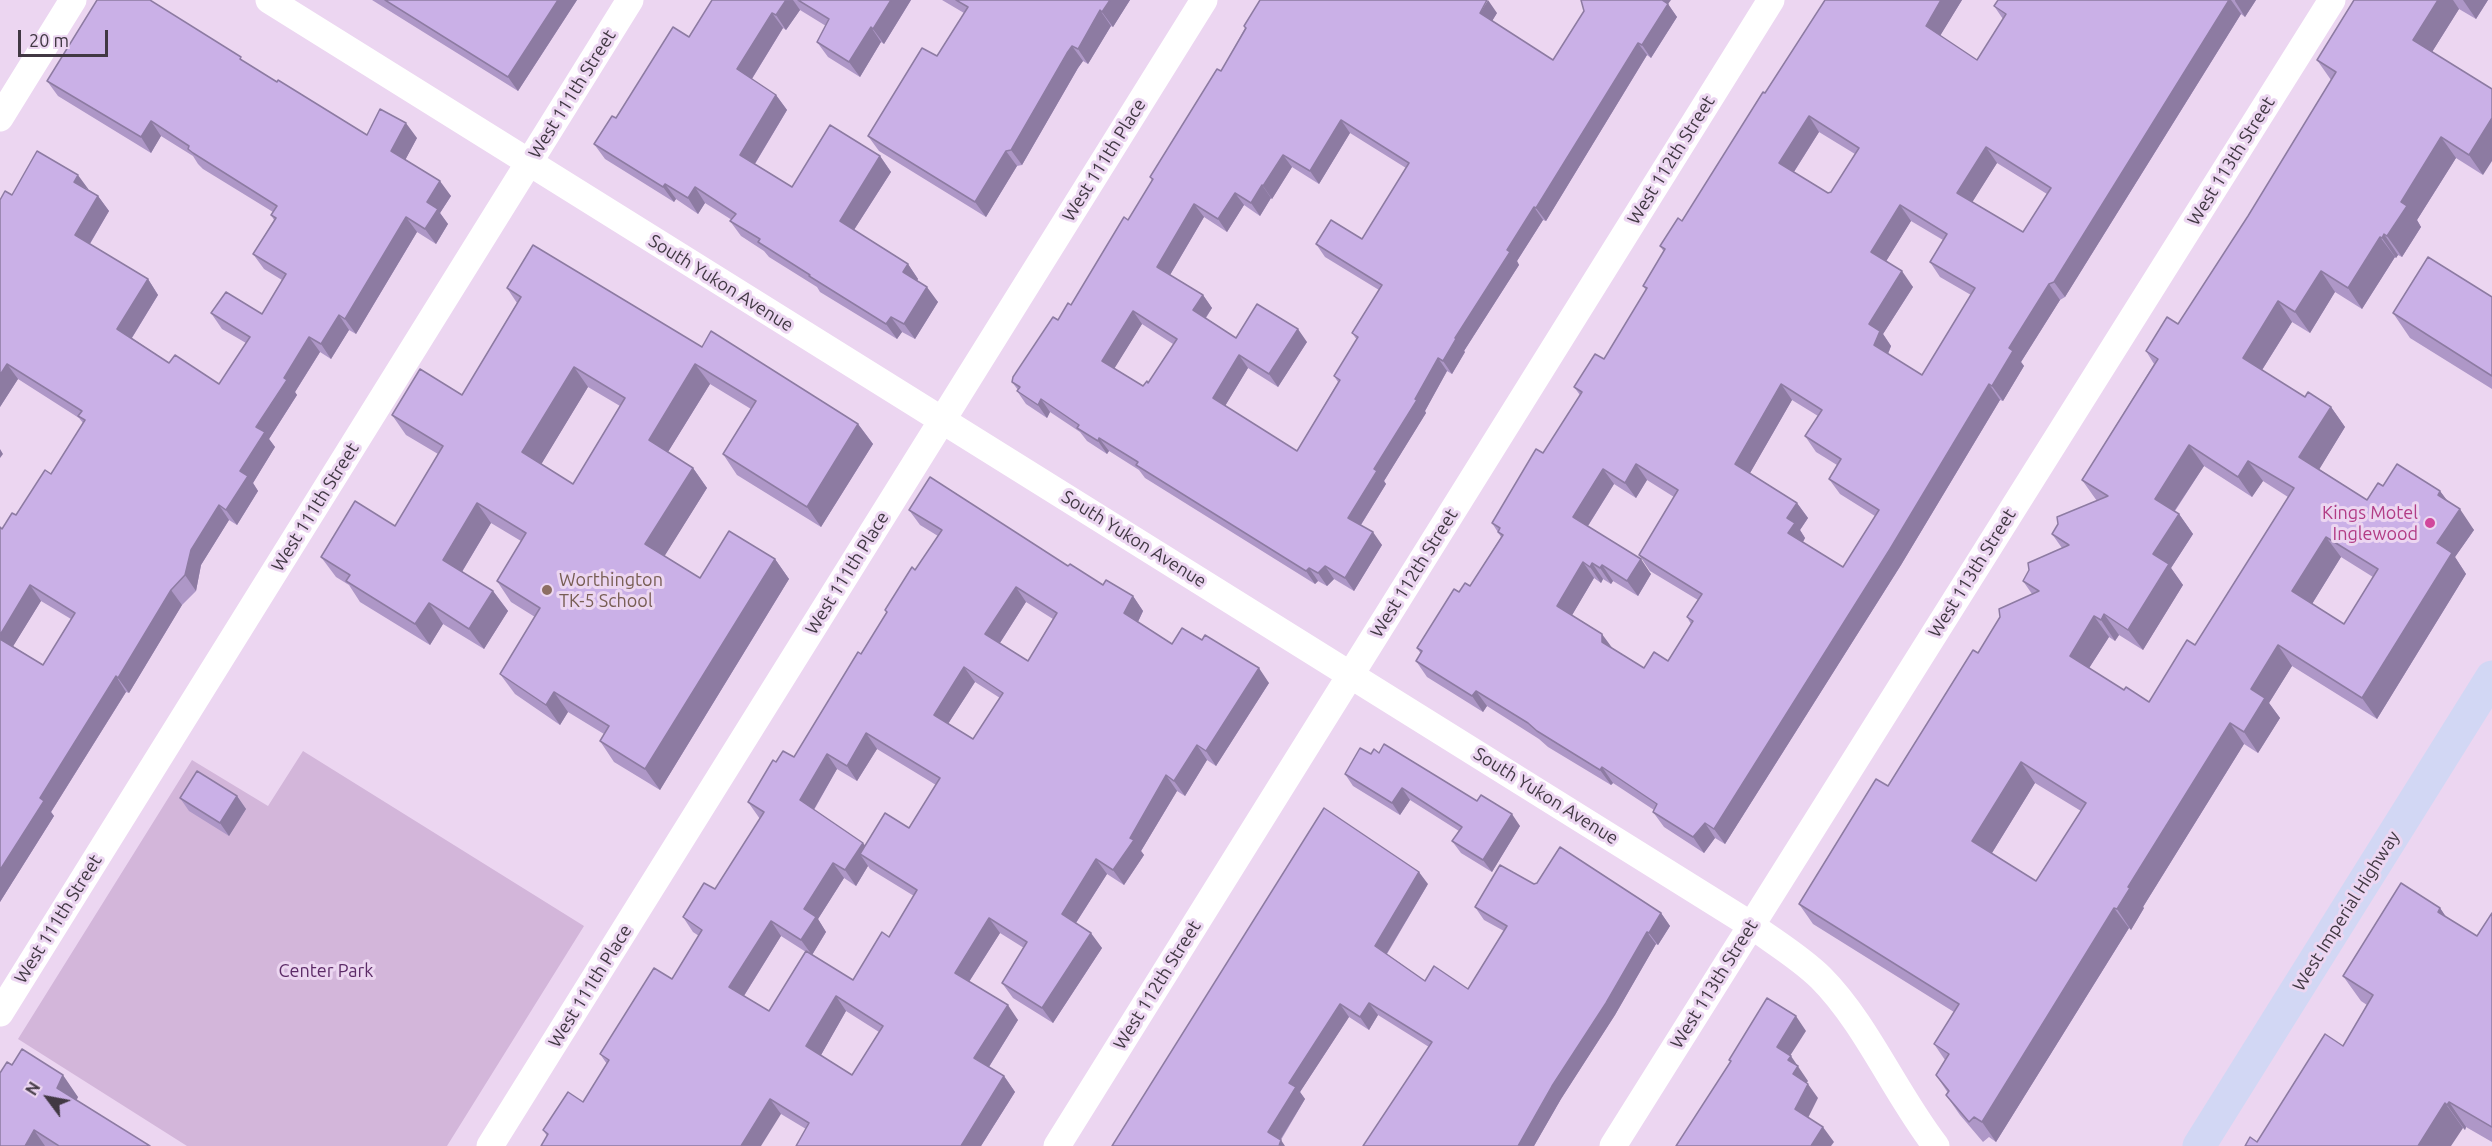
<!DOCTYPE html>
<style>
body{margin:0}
#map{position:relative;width:2492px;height:1146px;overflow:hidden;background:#ecd6f1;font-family:Ubuntu,sans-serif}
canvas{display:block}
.north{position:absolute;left:18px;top:1068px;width:60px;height:60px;-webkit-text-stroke:4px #ecd6f1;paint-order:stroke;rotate:302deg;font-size:16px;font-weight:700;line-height:24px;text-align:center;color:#413843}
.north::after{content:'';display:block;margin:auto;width:21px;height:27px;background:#413843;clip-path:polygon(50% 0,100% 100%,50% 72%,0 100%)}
.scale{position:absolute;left:18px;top:30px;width:90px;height:27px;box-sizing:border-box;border:3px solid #413843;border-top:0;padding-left:8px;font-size:18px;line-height:21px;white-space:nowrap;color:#413843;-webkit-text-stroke:4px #ecd6f1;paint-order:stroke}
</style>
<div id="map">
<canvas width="2492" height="1146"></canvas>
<div class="north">N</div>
<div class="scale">20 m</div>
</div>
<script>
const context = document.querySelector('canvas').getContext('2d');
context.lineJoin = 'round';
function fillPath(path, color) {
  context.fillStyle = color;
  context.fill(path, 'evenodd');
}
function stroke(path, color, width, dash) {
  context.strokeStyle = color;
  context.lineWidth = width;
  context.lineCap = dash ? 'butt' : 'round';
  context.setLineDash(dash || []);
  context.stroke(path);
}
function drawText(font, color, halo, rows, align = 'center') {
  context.font = font + ' Ubuntu,sans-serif';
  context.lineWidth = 6;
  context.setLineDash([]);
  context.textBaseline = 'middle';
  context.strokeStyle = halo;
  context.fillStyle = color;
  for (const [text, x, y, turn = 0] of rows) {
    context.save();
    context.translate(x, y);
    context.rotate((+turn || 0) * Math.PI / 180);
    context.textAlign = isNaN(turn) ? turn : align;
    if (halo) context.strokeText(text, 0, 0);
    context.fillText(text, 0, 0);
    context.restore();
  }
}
const green = new Path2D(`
 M 303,751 L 584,926 L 447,1146 L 187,1146 L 18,1039 L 192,760 L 268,806 Z`);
const minor = new Path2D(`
 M 269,0 L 1751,925 C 1774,942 1801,958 1821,978 C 1866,1023 1896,1095 1936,1146
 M 0,118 L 73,0
 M 0,1013 L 630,0
 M 490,1146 L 1204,0
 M 1057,1146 L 1771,0
 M 1613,1146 L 2332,0`);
const primary = new Path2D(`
 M 2199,1146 L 2492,677`);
const wall = new Path2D(`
 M 372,0 L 577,0 L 518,91 Z
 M 712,0 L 911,0 L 884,44 L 881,42 L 860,77 L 828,57 L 817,42 L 826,26 L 800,10 L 786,30 L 783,28 L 752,79 L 776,95 L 787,110 L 755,164 L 792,187 L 880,156 L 891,172 L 854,230 L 908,264 L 918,279 L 917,281 L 938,302 L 915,339 L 902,332 L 897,339 L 820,292 L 817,287 L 769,257 L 764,251 L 741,236 L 730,221 L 732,220 L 705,203 L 698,214 L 676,199 L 674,202 L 605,159 L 594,144 L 616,118 L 689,37 Z
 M 942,0 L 1130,0 L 1113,27 L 1111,26 L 1088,64 L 1083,61 L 1078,68 L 1022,165 L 1017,166 L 986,217 L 879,151 L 868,136 L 937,56 L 964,13 Z
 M 1825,0 L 1962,0 L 1940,35 L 1977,60 L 2003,19 L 1994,6 L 1998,0 L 2256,0 L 2245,17 L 2241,14 L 2065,297 L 2060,300 L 2021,362 L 2024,366 L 2003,401 L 2000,400 L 1901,565 L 1725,844 L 1715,838 L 1704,853 L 1664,827 L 1653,812 L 1654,810 L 1613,783 L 1611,785 L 1548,747 L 1539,739 L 1487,706 L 1483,712 L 1427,677 L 1416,661 L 1421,654 L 1417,648 L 1459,592 L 1470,586 L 1501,537 L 1492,523 L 1543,453 L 1580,395 L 1574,387 L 1604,359 L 1646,290 L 1643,286 L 1664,252 L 1660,246 L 1682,221 ZM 1819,132 L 1855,154 L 1831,192 L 1828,193 L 1794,172 ZM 1997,163 L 2047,194 L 2023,232 L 1972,202 ZM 1911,221 L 1943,240 L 1930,262 L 1940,277 L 1971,295 L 1922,375 L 1888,354 L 1891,346 L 1883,334 L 1913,287 L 1886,261 ZM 1792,400 L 1818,416 L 1805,436 L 1816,452 L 1837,465 L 1829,479 L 1840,494 L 1875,516 L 1843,567 L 1803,542 L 1805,538 L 1800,530 L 1808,518 L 1797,503 L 1750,473 ZM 1647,480 L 1674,497 L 1639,555 L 1650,571 L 1698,600 L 1687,617 L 1691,624 L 1668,661 L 1644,668 L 1612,648 L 1572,615 L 1594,578 L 1601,583 L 1603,579 L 1611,584 L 1613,581 L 1638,596 L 1651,574 L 1588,526 L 1614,484 L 1636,498 Z
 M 2354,0 L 2488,0 L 2476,19 L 2459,9 L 2432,52 L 2483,175 L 2456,158 L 2417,220 L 2421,227 L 2402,257 L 2398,255 L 2396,258 L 2395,257 L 2362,309 L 2335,292 L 2310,333 L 2292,322 L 2262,370 L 2305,397 L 2331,407 L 2345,427 L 2319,469 L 2367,500 L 2383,486 L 2440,491 L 2448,502 L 2474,530 L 2455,557 L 2466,574 L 2377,719 L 2292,666 L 2269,703 L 2280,718 L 2258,753 L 2244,744 L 2143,907 L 2144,908 L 2131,930 L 2129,928 L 1996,1142 L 1989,1137 L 1983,1142 L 1960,1115 L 1946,1095 L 1948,1093 L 1936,1075 L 1945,1060 L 1934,1044 L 1954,1012 L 1813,924 L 1799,904 L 1888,786 L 1978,653 L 2032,594 L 2023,581 L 2062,548 L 2052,534 L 2097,501 L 2082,480 L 2154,364 L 2146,351 L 2178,324 L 2248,216 L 2331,80 L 2317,60 ZM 2204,466 L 2252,497 L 2263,481 L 2288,497 L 2195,645 L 2149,702 L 2124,690 L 2089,668 L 2109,637 L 2115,641 L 2119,635 L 2143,650 L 2183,585 L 2171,568 L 2193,534 L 2179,514 L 2175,511 ZM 2341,557 L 2373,577 L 2344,624 L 2312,604 ZM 2035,783 L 2081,811 L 2036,881 L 1992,853 Z
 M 1668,4 L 1677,17 L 1651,58 L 1647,55 L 1546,221 L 1543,220 L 1517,261 L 1519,265 L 1464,351 L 1465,352 L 1452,374 L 1447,371 L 1425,411 L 1426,413 L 1384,481 L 1386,484 L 1361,525 L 1382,545 L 1354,591 L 1334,579 L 1327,586 L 1318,581 L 1315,584 L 1145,478 L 1139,470 L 1109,451 L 1107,454 L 1087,441 L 1080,432 L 1050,412 L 1047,418 L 1026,404 L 1017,391 L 1018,390 L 1012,382 L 1058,320 L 1071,305 L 1128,220 L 1152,181 L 1150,177 L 1221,71 L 1245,28 L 1244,26 L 1497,13 L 1492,21 L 1553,60 ZM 1350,133 L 1406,168 L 1362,239 L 1316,244 L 1325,257 L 1379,290 L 1352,333 L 1357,340 L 1334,376 L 1338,382 L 1297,451 L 1225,406 L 1248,368 L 1278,387 L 1307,342 L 1236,338 L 1206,318 L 1212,308 L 1203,295 L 1170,275 L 1204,217 L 1227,232 L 1244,205 L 1260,216 L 1271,198 L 1272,199 L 1292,167 L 1319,184 ZM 1142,324 L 1173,344 L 1148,383 L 1143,386 L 1114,368 Z
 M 244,62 L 277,82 L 367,135 L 417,138 L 405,160 L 451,196 L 440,213 L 448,224 L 436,244 L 417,232 L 356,334 L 349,330 L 331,359 L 320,352 L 295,392 L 297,395 L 269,439 L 275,447 L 253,483 L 258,491 L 237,525 L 229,520 L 201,565 L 196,591 L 182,605 L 129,693 L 126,692 L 51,812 L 54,816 L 0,902 L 2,529 L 16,515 L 51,474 L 83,423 L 79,418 L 18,379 L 0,407 L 12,195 L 89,190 L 98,196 L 109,211 L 90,244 L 148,279 L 158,295 L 132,338 L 169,363 L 219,384 L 246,343 L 222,329 L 211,313 L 262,314 L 282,280 L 264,269 L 253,254 L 274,220 L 271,215 L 273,212 L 203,169 L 198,164 L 193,156 L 161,136 L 151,153 L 58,96 L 47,81 ZM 41,601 L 71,619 L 43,665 L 13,646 Z
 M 507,288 L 702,347 L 858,424 L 873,444 L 821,527 L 737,475 L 723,454 L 751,409 L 710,384 L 668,452 L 693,468 L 707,488 L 664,556 L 700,578 L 775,559 L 789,579 L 660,790 L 614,762 L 600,741 L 604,734 L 568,712 L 560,725 L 515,694 L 500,674 L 535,617 L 511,602 L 497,581 L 521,541 L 491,523 L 462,572 L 493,591 L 508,611 L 484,649 L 443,624 L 430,645 L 360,602 L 349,585 L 336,577 L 321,557 L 395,526 L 438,454 L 406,435 L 392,415 L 462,395 L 517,303 ZM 588,387 L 620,406 L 573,484 L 541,464 Z
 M 2492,297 L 2492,389 L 2410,338 L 2393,313 Z
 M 909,510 L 1068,566 L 1103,585 L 1133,596 L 1143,611 L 1138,622 L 1172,644 L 1269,683 L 1216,766 L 1207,760 L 1185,796 L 1177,791 L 1141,851 L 1144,855 L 1124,885 L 1107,874 L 1076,923 L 1102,948 L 1053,1023 L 1013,998 L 1002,983 L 1024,948 L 1000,933 L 969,982 L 1018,1020 L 989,1067 L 1004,1076 L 1015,1092 L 981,1146 L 796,1146 L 806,1129 L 781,1114 L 547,1136 L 543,1130 L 583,1102 L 607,1064 L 600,1054 L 672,979 L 699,936 L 693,932 L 683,917 L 715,889 L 760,819 L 748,802 L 776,762 L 794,757 L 887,613 L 885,610 L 915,570 L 938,536 L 920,525 ZM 1026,602 L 1053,619 L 1028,661 L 1000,643 ZM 975,682 L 1000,698 L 973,739 L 948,724 ZM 877,749 L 936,785 L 909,828 L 865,845 L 814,810 L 837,769 L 857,781 ZM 868,866 L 870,869 L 914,896 L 889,937 L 853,980 L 812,955 L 826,932 L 818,919 L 844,878 L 856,886 ZM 781,936 L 806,952 L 769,1011 L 744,996 ZM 846,1011 L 879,1032 L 852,1075 L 821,1055 Z
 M 1379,753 L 1477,801 L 1520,826 L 1492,872 L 1461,853 L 1452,841 L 1459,831 L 1410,800 L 1400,815 L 1353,786 L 1345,774 L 1371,754 Z
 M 237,796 L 246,809 L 229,836 L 189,811 L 180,798 Z
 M 1428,884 L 1387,954 L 1425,981 L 1468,989 L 1504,931 L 1484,920 L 1475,907 L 1534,884 L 1661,913 L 1670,926 L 1658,945 L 1656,944 L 1615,1015 L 1561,1099 L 1534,1146 L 1363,1146 L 1429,1047 L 1378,1015 L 1369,1030 L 1349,1017 L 1300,1092 L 1305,1099 L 1281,1140 L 1112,1146 Z
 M 2440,908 L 2446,917 L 2477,936 L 2492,913 L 2492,1142 L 2466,1127 L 2465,1130 L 2463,1128 L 2257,1142 L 2343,1046 L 2367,1005 L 2361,1001 L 2343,976 Z
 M 12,1065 L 78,1097 L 76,1100 L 150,1146 L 0,1146 Z`);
const shadedWall = new Path2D(`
 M 558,0 L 577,0 L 518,91 L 508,77 Z
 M 786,0 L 793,0 L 800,10 L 786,30 L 776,15 Z
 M 891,0 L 911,0 L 884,44 L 873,29 Z
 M 1110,0 L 1130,0 L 1113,27 L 1102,12 Z
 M 1488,0 L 1497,13 L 1489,26 L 1480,13 Z
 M 1659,0 L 1671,0 L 1668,4 L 1677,17 L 1651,58 L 1642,45 Z
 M 1941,0 L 1962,0 L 1937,41 L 1926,26 Z
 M 2229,0 L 2231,0 L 2241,14 L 2065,297 L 2054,282 Z
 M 2235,0 L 2256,0 L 2245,17 L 2235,1 Z
 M 2438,0 L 2453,0 L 2459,9 L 2427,60 L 2413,40 Z
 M 2463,0 L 2488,0 L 2476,19 Z
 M 1100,10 L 1111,26 L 1088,64 L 1078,49 Z
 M 772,13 L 783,28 L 748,85 L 737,69 Z
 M 871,27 L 881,42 L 860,77 L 849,62 Z
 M 1638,43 L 1647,55 L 1546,221 L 1536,208 Z
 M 1072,46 L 1083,61 L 1078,68 L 1022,165 L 1011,150 L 1067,53 Z
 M 776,95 L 787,110 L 751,170 L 740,155 Z
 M 1809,116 L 1819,132 L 1790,178 L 1779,163 Z
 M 2492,118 L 2492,161 L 2483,175 L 2469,155 Z
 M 1341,120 L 1350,133 L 1319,184 L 1310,171 Z
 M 151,121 L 161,136 L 151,153 L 141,137 Z
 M 406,123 L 417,138 L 402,166 L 391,151 Z
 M 2441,137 L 2456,158 L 2417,220 L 2421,227 L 2402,257 L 2387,236 L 2401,202 Z
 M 1986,147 L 1997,163 L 1968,209 L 1957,193 Z
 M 1006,151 L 1017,166 L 986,217 L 975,202 Z
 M 1283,155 L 1292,167 L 1272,199 L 1263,186 Z
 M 880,156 L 891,172 L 850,236 L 840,221 Z
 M 78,175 L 89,190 L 74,182 Z
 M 440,181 L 451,196 L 440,213 L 448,224 L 436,244 L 425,229 L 427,202 Z
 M 665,184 L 676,199 L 674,202 L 663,187 Z
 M 1262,185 L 1271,198 L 1260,216 L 1251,203 Z
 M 695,187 L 705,203 L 698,214 L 688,198 Z
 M 1235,193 L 1244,205 L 1227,232 L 1218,219 Z
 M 98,196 L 109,211 L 86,250 L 75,235 Z
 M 1194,204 L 1204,217 L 1167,280 L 1157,267 Z
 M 1900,205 L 1911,221 L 1882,268 L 1871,252 Z
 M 1534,207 L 1543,220 L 1517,261 L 1519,265 L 1464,351 L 1465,352 L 1452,374 L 1443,361 L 1455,338 L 1507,250 Z
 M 406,217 L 417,232 L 356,334 L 345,319 Z
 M 2384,234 L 2398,255 L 2396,258 L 2382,238 Z
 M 2380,237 L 2395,257 L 2362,309 L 2348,288 Z
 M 908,264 L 918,279 L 913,287 L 903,272 Z
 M 1902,271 L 1913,287 L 1883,334 L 1891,346 L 1885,361 L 1874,345 L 1869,324 Z
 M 2321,271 L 2335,292 L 2310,333 L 2295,312 Z
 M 148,279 L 158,295 L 128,344 L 117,329 Z
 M 2049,284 L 2060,300 L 2021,362 L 2024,366 L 2003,401 L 1992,386 L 2009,348 Z
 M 927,287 L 938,302 L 915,339 L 904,324 Z
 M 1203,295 L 1212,308 L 1202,323 L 1193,310 Z
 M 2278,301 L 2292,322 L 2257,378 L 2243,358 Z
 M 1133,311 L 1142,324 L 1111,374 L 1102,361 Z
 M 339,315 L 349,330 L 331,359 L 321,344 Z
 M 891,317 L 902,332 L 897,339 L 886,324 Z
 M 1298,329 L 1307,342 L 1278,387 L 1269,374 Z
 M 309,337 L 320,352 L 295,392 L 297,395 L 269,439 L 275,447 L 253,483 L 258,491 L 237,525 L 226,510 L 256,427 L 284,378 Z
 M 1239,355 L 1248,368 L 1222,411 L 1213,398 Z
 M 1438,358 L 1447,371 L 1425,411 L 1426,413 L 1384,481 L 1386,484 L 1357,531 L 1348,518 L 1374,469 Z
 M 7,364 L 18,379 L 0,407 L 0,375 Z
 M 695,364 L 710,384 L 663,460 L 649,440 Z
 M 574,367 L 588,387 L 536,473 L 522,452 Z
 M 1781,384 L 1792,400 L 1746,480 L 1735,464 Z
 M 1989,384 L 2000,400 L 1901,565 L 1725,844 L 1714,829 Z
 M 1041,399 L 1050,412 L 1047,418 L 1038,405 Z
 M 2331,407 L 2345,427 L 2314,478 L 2299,457 Z
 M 858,424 L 873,444 L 821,527 L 807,507 Z
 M 1099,438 L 1109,451 L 1107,454 L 1098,441 Z
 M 2189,445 L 2204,466 L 2169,519 L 2155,499 Z
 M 0,449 L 3,454 L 0,458 Z
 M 2248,461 L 2263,481 L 2252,497 L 2238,477 Z
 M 1636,464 L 1647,480 L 1636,498 L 1625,483 Z
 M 693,468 L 707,488 L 659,565 L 645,544 Z
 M 1603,469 L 1614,484 L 1584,532 L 1573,517 Z
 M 2440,491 L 2455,511 L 2438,495 Z
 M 477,503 L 491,523 L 457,580 L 443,560 Z
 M 1797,503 L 1808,518 L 1800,530 L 1805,538 L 1799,549 L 1788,533 L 1787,518 Z
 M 219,505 L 229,520 L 201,565 L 196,591 L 185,575 L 191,550 Z
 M 2460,509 L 2474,530 L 2455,557 L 2466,574 L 2377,719 L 2362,698 L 2437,543 Z
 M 2179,514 L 2193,534 L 2171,568 L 2183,585 L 2143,650 L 2128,630 L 2153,554 Z
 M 1373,532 L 1382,545 L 1354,591 L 1345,578 Z
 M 2326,537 L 2341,557 L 2307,612 L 2292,591 Z
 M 775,559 L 789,579 L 660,790 L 645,769 Z
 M 1641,559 L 1651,574 L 1638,596 L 1627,581 Z
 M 1583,562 L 1594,578 L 1568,622 L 1557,606 Z
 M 1592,563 L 1603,579 L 1601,583 L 1590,567 Z
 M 1602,565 L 1613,581 L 1611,584 L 1600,568 Z
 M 1325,566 L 1334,579 L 1327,586 L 1318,573 Z
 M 1309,568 L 1318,581 L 1315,584 L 1306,571 Z
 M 30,585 L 41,601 L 9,653 L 0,640 L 0,635 Z
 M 1016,587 L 1026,602 L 996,649 L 985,634 Z
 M 171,590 L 182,605 L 129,693 L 118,678 Z
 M 493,591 L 508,611 L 484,649 L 469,629 Z
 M 1133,596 L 1143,611 L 1135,628 L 1124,613 Z
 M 429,603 L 443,624 L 430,645 L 415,624 Z
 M 2104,614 L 2119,635 L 2115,641 L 2101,620 Z
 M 2094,616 L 2109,637 L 2084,676 L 2070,656 Z
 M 1602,634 L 1613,649 L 1602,642 Z
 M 2278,645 L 2292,666 L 2269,703 L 2280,718 L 2258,753 L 2244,732 L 2251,689 Z
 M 964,667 L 975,682 L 944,730 L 934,715 Z
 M 1259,668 L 1269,683 L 1216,766 L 1206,751 Z
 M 116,676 L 126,692 L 51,812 L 54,816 L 0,902 L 0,870 L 40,798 Z
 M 1476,691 L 1487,706 L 1483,712 L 1472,696 Z
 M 554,692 L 568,712 L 560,725 L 546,705 Z
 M 2230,723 L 2244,744 L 2143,907 L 2144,908 L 2131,930 L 2117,909 L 2128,887 Z
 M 866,733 L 877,749 L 857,781 L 847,766 Z
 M 1197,745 L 1207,760 L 1185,796 L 1174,781 Z
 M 827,754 L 837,769 L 810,816 L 800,800 Z
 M 2021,762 L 2035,783 L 1987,861 L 1972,841 Z
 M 1602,767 L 1613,783 L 1611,785 L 1600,770 Z
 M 1166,775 L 1177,791 L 1141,851 L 1144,855 L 1124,885 L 1113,870 L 1130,838 Z
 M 1402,788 L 1410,800 L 1400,815 L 1392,803 Z
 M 237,796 L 246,809 L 229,836 L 220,823 Z
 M 1512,814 L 1520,826 L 1492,872 L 1483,860 Z
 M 1705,823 L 1715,838 L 1704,853 L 1693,837 Z
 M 863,843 L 874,858 L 860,854 L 868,866 L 856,886 L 845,870 Z
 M 1096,859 L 1107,874 L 1072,929 L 1062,914 Z
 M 833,863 L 844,878 L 818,919 L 826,932 L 812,955 L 801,940 L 804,909 Z
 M 1419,872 L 1428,884 L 1384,958 L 1375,946 Z
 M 2114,908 L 2129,928 L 1996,1142 L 1982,1122 Z
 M 2440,908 L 2457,933 L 2438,912 Z
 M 1661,913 L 1670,926 L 1658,945 L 1649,933 Z
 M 989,918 L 1000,933 L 965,988 L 955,973 Z
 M 771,921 L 781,936 L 740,1002 L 729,987 Z
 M 1647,932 L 1656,944 L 1615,1015 L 1561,1099 L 1534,1146 L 1518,1146 L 1552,1086 Z
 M 1091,933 L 1102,948 L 1053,1023 L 1042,1008 Z
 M 836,996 L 846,1011 L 817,1062 L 806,1046 Z
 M 1369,1003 L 1378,1015 L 1369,1030 L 1360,1017 Z
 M 1340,1004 L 1349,1017 L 1300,1092 L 1305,1099 L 1277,1145 L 1268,1132 L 1289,1083 Z
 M 1008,1005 L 1018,1020 L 985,1073 L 974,1058 Z
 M 1796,1016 L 1806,1031 L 1788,1059 L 1791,1056 L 1808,1081 L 1803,1089 L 1793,1074 L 1777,1047 Z
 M 63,1075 L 78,1097 L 72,1110 L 57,1088 Z
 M 1004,1076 L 1015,1092 L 981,1146 L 961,1146 Z
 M 1808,1084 L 1818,1098 L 1805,1124 L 1795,1109 Z
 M 770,1099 L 781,1114 L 761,1146 L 741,1146 Z
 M 2449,1102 L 2466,1127 L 2465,1130 L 2447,1105 Z
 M 2445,1103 L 2463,1128 L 2451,1146 L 2418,1146 Z
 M 1823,1127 L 1834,1142 L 1831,1146 L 1811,1146 Z
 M 34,1130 L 45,1146 L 25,1146 Z
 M 1281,1140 L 1285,1146 L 1279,1146 Z`);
const building = new Path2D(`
 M 97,0 L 150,0 L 241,57 L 240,59 L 277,82 L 278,80 L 367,135 L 380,109 L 406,123 L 391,151 L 440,181 L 427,202 L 438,209 L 425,229 L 406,217 L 345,319 L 339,315 L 321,344 L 309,337 L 284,378 L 287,380 L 256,427 L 265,432 L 240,471 L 248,476 L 226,510 L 219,505 L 191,550 L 185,575 L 171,590 L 118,678 L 116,676 L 40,798 L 44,801 L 0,870 L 0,639 L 43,665 L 75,613 L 30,585 L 0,635 L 0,527 L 2,529 L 12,513 L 16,515 L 45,470 L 51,474 L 85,420 L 78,416 L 82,411 L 7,364 L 0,375 L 0,200 L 5,191 L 12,195 L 37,151 L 78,175 L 74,182 L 98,196 L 75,235 L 148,279 L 117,329 L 169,363 L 175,355 L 219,384 L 250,337 L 211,313 L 226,292 L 262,314 L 286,274 L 253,254 L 276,218 L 271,215 L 277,206 L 193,153 L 188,149 L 189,146 L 151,121 L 141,137 L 47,81 Z
 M 385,0 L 558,0 L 508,77 Z
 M 712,0 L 786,0 L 776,15 L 772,13 L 737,69 L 776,95 L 740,155 L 792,187 L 830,125 L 880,156 L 840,221 L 908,264 L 903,272 L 927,287 L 904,324 L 891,317 L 886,324 L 809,276 L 810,275 L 758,242 L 760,239 L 730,221 L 736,214 L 695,187 L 688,198 L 665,184 L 663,187 L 594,144 L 612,116 L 616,118 L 673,27 L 689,37 Z
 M 798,0 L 891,0 L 873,29 L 871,27 L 849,62 L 817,42 L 829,19 Z
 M 956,0 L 1110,0 L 1102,12 L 1100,10 L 1078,49 L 1072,46 L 1067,53 L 1011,150 L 1006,151 L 975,202 L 868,136 L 922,48 L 937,56 L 968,7 Z
 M 1260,0 L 1487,0 L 1480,13 L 1553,60 L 1584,11 L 1581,0 L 1662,0 L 1668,4 L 1642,45 L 1638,43 L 1536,208 L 1534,207 L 1507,250 L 1510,252 L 1455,338 L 1456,339 L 1443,361 L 1438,358 L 1415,399 L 1417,400 L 1374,469 L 1377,471 L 1348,518 L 1373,532 L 1345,578 L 1325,566 L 1318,573 L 1309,568 L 1306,571 L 1136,465 L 1138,462 L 1099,438 L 1098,441 L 1077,428 L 1079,425 L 1041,399 L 1038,405 L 1017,391 L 1020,387 L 1012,382 L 1013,377 L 1053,317 L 1058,320 L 1068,303 L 1071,305 L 1124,217 L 1128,220 L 1153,179 L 1150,177 L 1217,69 L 1221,71 L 1246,28 L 1244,26 ZM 1341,120 L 1409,163 L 1362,239 L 1331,220 L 1316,244 L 1382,285 L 1352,333 L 1358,337 L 1334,376 L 1340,380 L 1297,451 L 1213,398 L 1239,355 L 1269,374 L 1298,329 L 1257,304 L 1236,338 L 1193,310 L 1203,295 L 1157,267 L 1194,204 L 1218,219 L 1235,193 L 1251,203 L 1262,185 L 1263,186 L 1283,155 L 1310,171 ZM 1133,311 L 1177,339 L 1148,383 L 1147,381 L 1143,386 L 1102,361 Z
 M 1825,0 L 1941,0 L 1926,26 L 1977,60 L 2006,14 L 1994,6 L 1998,0 L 2229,0 L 2054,282 L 2049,284 L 2009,348 L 2013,351 L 1992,386 L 1989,384 L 1890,549 L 1714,829 L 1705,823 L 1693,837 L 1653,812 L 1657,804 L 1602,767 L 1600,770 L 1537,731 L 1528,723 L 1476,691 L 1472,696 L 1416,661 L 1422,651 L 1417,648 L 1454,589 L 1459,592 L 1465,583 L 1470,586 L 1503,535 L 1498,532 L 1500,528 L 1492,523 L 1536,449 L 1543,453 L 1582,392 L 1574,387 L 1595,354 L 1604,359 L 1647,288 L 1643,286 L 1665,249 L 1660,246 L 1678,218 L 1682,221 L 1763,92 L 1765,93 ZM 1809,116 L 1859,148 L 1831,192 L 1828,193 L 1779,163 ZM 1986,147 L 2051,188 L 2023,232 L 1957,193 ZM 1900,205 L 1947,234 L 1930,262 L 1975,288 L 1922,375 L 1874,345 L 1880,331 L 1869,324 L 1902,271 L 1871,252 ZM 1781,384 L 1822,410 L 1805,436 L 1841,459 L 1829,479 L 1879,510 L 1843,567 L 1788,533 L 1795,523 L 1787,518 L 1797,503 L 1735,464 ZM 1636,464 L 1678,490 L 1639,555 L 1702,594 L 1687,617 L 1693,621 L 1668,661 L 1654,652 L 1644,668 L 1602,642 L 1602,634 L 1557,606 L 1583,562 L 1590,567 L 1592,563 L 1600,568 L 1602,565 L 1627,581 L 1641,559 L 1573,517 L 1603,469 L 1625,483 Z
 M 2354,0 L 2438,0 L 2413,40 L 2492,89 L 2492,118 L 2469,155 L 2441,137 L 2401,202 L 2407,206 L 2387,236 L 2384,234 L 2382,238 L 2380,237 L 2348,288 L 2321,271 L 2295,312 L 2278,301 L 2243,358 L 2305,397 L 2308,392 L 2331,407 L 2299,457 L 2367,500 L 2378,483 L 2383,486 L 2397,464 L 2440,491 L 2438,495 L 2460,509 L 2437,543 L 2452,553 L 2362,698 L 2278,645 L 2251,689 L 2265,698 L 2244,732 L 2230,723 L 2128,887 L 2130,888 L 2117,909 L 2114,908 L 1982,1122 L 1974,1117 L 1969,1122 L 1946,1095 L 1949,1091 L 1936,1075 L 1949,1054 L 1934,1044 L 1959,1004 L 1799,904 L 1876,779 L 1888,786 L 1973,650 L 1978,653 L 2000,617 L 1999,609 L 2039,591 L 2023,581 L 2029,570 L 2028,563 L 2069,545 L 2052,534 L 2058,524 L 2057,517 L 2108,496 L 2082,480 L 2158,359 L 2146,351 L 2167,317 L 2178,324 L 2248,216 L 2336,72 L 2317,60 ZM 2189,445 L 2238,477 L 2248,461 L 2294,488 L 2195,645 L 2187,640 L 2149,702 L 2126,687 L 2124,690 L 2070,656 L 2094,616 L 2101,620 L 2104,614 L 2128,630 L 2169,564 L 2153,554 L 2179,514 L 2155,499 ZM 2326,537 L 2378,569 L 2344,624 L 2292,591 ZM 2021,762 L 2086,803 L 2036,881 L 1972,841 Z
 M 533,245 L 702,347 L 711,331 L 858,424 L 807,507 L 723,454 L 756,401 L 695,364 L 649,440 L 693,468 L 645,544 L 700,578 L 729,531 L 775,559 L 645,769 L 600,741 L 609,726 L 554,692 L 546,705 L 500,674 L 540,608 L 497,581 L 526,533 L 477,503 L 443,560 L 493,591 L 469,629 L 429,603 L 415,624 L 346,581 L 350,575 L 321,557 L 355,501 L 395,526 L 443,446 L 392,415 L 420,369 L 462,395 L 521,297 L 507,288 ZM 574,367 L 625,398 L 573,484 L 522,452 Z
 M 2428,257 L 2492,297 L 2492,376 L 2393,313 Z
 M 930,477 L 1068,566 L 1070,564 L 1103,585 L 1106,580 L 1133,596 L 1124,613 L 1172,644 L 1182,628 L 1202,640 L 1205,635 L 1259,668 L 1206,751 L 1197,745 L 1174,781 L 1166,775 L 1130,838 L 1134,840 L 1113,870 L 1096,859 L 1062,914 L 1091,933 L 1042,1008 L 1002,983 L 1027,942 L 989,918 L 955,973 L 1008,1005 L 974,1058 L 1004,1076 L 961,1146 L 796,1146 L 809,1123 L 770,1099 L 741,1146 L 541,1146 L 548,1134 L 543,1130 L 568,1092 L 583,1102 L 609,1060 L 600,1054 L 654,968 L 672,979 L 702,930 L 683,917 L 704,883 L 715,889 L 764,812 L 748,802 L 773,760 L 776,762 L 783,751 L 794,757 L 858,652 L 861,654 L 887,612 L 885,610 L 912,567 L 915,570 L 942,530 L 909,510 ZM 1016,587 L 1057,613 L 1028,661 L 985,634 ZM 964,667 L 1003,693 L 973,739 L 934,715 ZM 866,733 L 940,778 L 909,828 L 885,813 L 860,854 L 917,890 L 889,937 L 882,932 L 853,980 L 806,951 L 769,1011 L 729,987 L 771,921 L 801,940 L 816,917 L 804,909 L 833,863 L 845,870 L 863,843 L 800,800 L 827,754 L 847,766 ZM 836,996 L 883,1026 L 852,1075 L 806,1046 Z
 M 1384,744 L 1477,801 L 1481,795 L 1512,814 L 1483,860 L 1452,841 L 1462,827 L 1402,788 L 1392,803 L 1345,774 L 1360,748 L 1371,754 L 1374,749 L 1379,753 Z
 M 197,771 L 237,796 L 220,823 L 180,798 Z
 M 1324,808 L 1419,872 L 1375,946 L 1425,981 L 1434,966 L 1468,989 L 1507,926 L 1475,907 L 1500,865 L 1534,884 L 1537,883 L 1560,847 L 1661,913 L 1649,933 L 1647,932 L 1606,1003 L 1552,1086 L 1518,1146 L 1363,1146 L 1432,1042 L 1369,1003 L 1360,1017 L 1340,1004 L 1289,1083 L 1296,1087 L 1268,1132 L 1281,1140 L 1279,1146 L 1112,1146 Z
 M 2401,883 L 2440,908 L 2438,912 L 2477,936 L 2492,913 L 2492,1127 L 2449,1102 L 2447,1105 L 2445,1103 L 2418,1146 L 2245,1146 L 2250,1137 L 2257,1142 L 2325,1034 L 2343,1046 L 2373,995 L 2343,976 Z
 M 1767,998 L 1796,1016 L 1777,1047 L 1791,1056 L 1788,1060 L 1798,1066 L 1793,1074 L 1808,1084 L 1795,1109 L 1823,1127 L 1811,1146 L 1676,1146 L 1731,1061 L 1729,1060 Z
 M 22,1049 L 63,1075 L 57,1088 L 150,1146 L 59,1146 L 34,1130 L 25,1146 L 0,1146 L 0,1073 L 7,1062 L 12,1065 Z`);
const markers = [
 [2430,523,6,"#d1479c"],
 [547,590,6,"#8d6e63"]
];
const streetNames = [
 ["West 111th Street",572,94,-58],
 ["West 111th Place",1104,160,-58],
 ["West 112th Street",1671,160,-58],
 ["West 113th Street",2231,161,-58],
 ["South Yukon Avenue",721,283,32],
 ["West 111th Street",315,507,-58],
 ["South Yukon Avenue",1134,539,32],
 ["West 111th Place",847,573,-58],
 ["West 112th Street",1414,573,-58],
 ["West 113th Street",1972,573,-58],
 ["South Yukon Avenue",1546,796,32],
 ["West Imperial Highway",2346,911,-58],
 ["West 111th Street",58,919,-58],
 ["West 113th Street",1714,984,-58],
 ["West 112th Street",1157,985,-58],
 ["West 111th Place",590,986,-58]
];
const hotelNames = [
 ["Kings Motel",2418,513],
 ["Inglewood",2418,534]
];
const educationNames = [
 ["Worthington",559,580],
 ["TK-5 School",559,601]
];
const parkNames = [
 ["Center Park",326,971]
];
fillPath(green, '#d3b6da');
stroke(minor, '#fff', 27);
stroke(primary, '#d2d7f4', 33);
fillPath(wall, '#ae97c7');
fillPath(shadedWall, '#8d7ba2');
fillPath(building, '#cab0e7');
stroke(building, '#8d7ba2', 1.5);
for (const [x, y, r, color] of markers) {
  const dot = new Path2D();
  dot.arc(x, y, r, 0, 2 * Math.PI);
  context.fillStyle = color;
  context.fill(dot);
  stroke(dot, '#ecd6f1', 2);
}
drawText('18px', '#413843', '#ecd6f1', streetNames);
drawText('18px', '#b23c85', '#ecd6f1', hotelNames, 'right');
drawText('18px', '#785e54', '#ecd6f1', educationNames, 'left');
drawText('18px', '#5c2b67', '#ecd6f1', parkNames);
</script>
